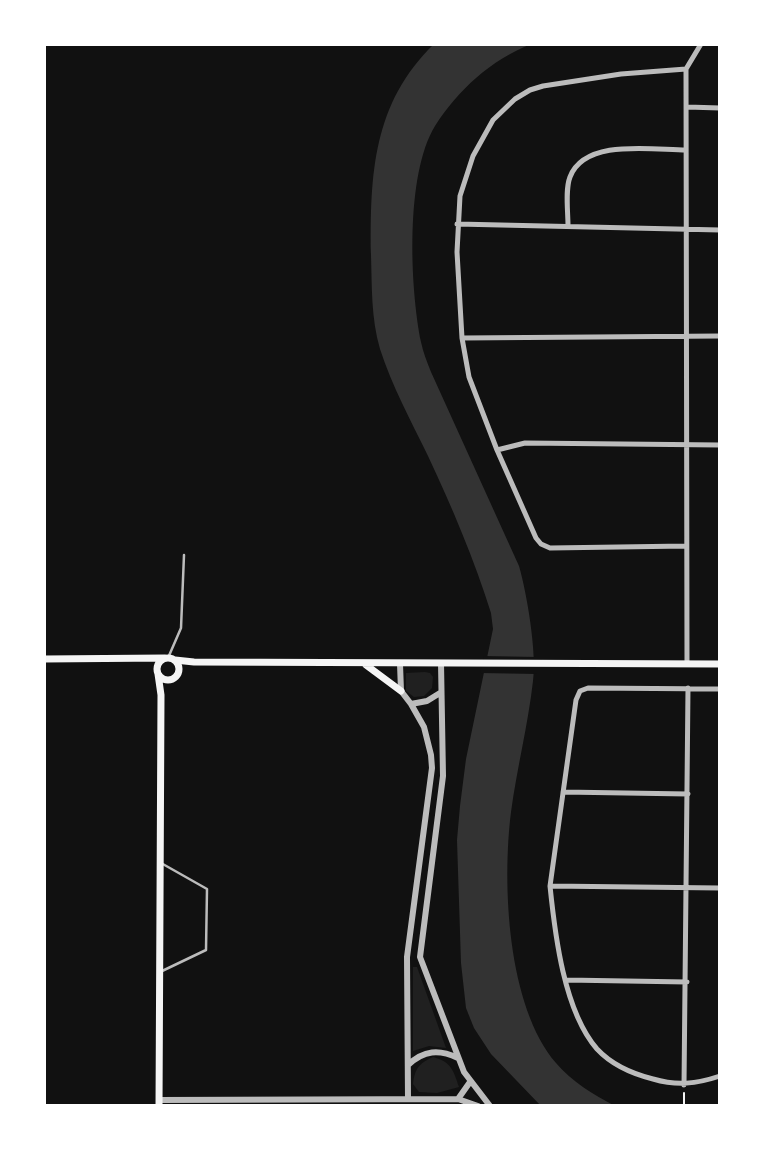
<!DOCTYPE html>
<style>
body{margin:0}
#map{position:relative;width:764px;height:1150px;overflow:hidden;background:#111;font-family:Karla,sans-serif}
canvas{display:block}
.frame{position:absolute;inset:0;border:46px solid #fff;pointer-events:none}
</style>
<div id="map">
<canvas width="764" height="1150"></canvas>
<div class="frame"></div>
</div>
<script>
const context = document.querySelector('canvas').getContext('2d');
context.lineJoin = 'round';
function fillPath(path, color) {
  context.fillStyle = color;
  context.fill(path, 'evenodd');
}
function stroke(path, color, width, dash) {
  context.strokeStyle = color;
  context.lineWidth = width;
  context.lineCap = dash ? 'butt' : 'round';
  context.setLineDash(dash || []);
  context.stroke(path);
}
const green = new Path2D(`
 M 425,672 L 430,673 L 433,677 L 432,688 L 424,696 L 414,697 L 406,691 L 406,673 Z
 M 413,967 L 417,967 L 446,1048 L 429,1046 L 413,1051 Z
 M 433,1057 C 451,1062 453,1069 459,1087 L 437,1093 L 419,1092 L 413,1084 C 415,1069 418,1064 433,1057 Z`);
const water = new Path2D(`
 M 434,44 L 531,44 C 491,60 458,90 435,126 C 405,175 410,287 421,342 C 423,352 427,362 431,372 L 519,566 C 527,594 537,653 533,681 C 528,725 517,768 511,812 C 502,883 507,1006 556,1063 C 572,1082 593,1094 615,1106 L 541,1106 L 491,1054 L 474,1028 L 466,1008 L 461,963 L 457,840 L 460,806 L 466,759 L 493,629 L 491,613 C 474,559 452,507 428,456 C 411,421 392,386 380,349 C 371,318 372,287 371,255 C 370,174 373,103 434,44 Z`);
const pier = new Path2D(`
 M 484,656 L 537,657 L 537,674 L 480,673 Z`);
const path = new Path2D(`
 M 684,1093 L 684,1106`);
const service = new Path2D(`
 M 168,658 L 181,628 L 184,555
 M 160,972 L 206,950 L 207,889 L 161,863`);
const minor = new Path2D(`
 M 686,69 L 621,74 L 543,86 L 530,90 L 515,99 L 493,120 L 473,156 L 460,196 L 457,252 L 462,338 L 469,377 L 497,450 L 536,538 L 541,544 L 550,548 L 686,546
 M 686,69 L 687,664
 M 686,69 L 701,44
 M 687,107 L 720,108
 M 457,224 L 720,230
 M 568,226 C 568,211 565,190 570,177 C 585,138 653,150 686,150
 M 462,338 L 720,336
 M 497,450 L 525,443 L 720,445
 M 720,689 L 588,688 L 580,691 L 576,700 L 550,886 C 555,935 564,1011 597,1049 C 611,1064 633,1074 653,1079 C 677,1086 696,1084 720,1076
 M 563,792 L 688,794
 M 550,886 L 720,888
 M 566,980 L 687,982
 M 684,1085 L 688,688`);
const tertiary = new Path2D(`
 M 441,663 L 443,776 L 420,957 L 464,1072 L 490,1106
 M 400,664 L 401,691 L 411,704 L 424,727 L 431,755 L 432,768 L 407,957 L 408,1099
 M 411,704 L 427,701 L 440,693
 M 408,1065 C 424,1050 439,1049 458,1058
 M 458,1099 L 470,1082
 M 159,1100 L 458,1099 L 478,1106`);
const secondary = new Path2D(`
 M157 669a11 11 0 1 1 22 0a11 11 0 1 1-22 0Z
 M 44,659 L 165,658
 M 175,660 L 194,662 L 720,664
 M 366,665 L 401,691
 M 158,674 L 161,695 L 159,1106`);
fillPath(green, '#202020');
fillPath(water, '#333');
fillPath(pier, '#111');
stroke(path, '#f5f5f5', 2);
stroke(service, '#bcbcbc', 2.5);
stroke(minor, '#bcbcbc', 5);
stroke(tertiary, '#bcbcbc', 6);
stroke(secondary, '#f5f5f5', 7);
</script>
